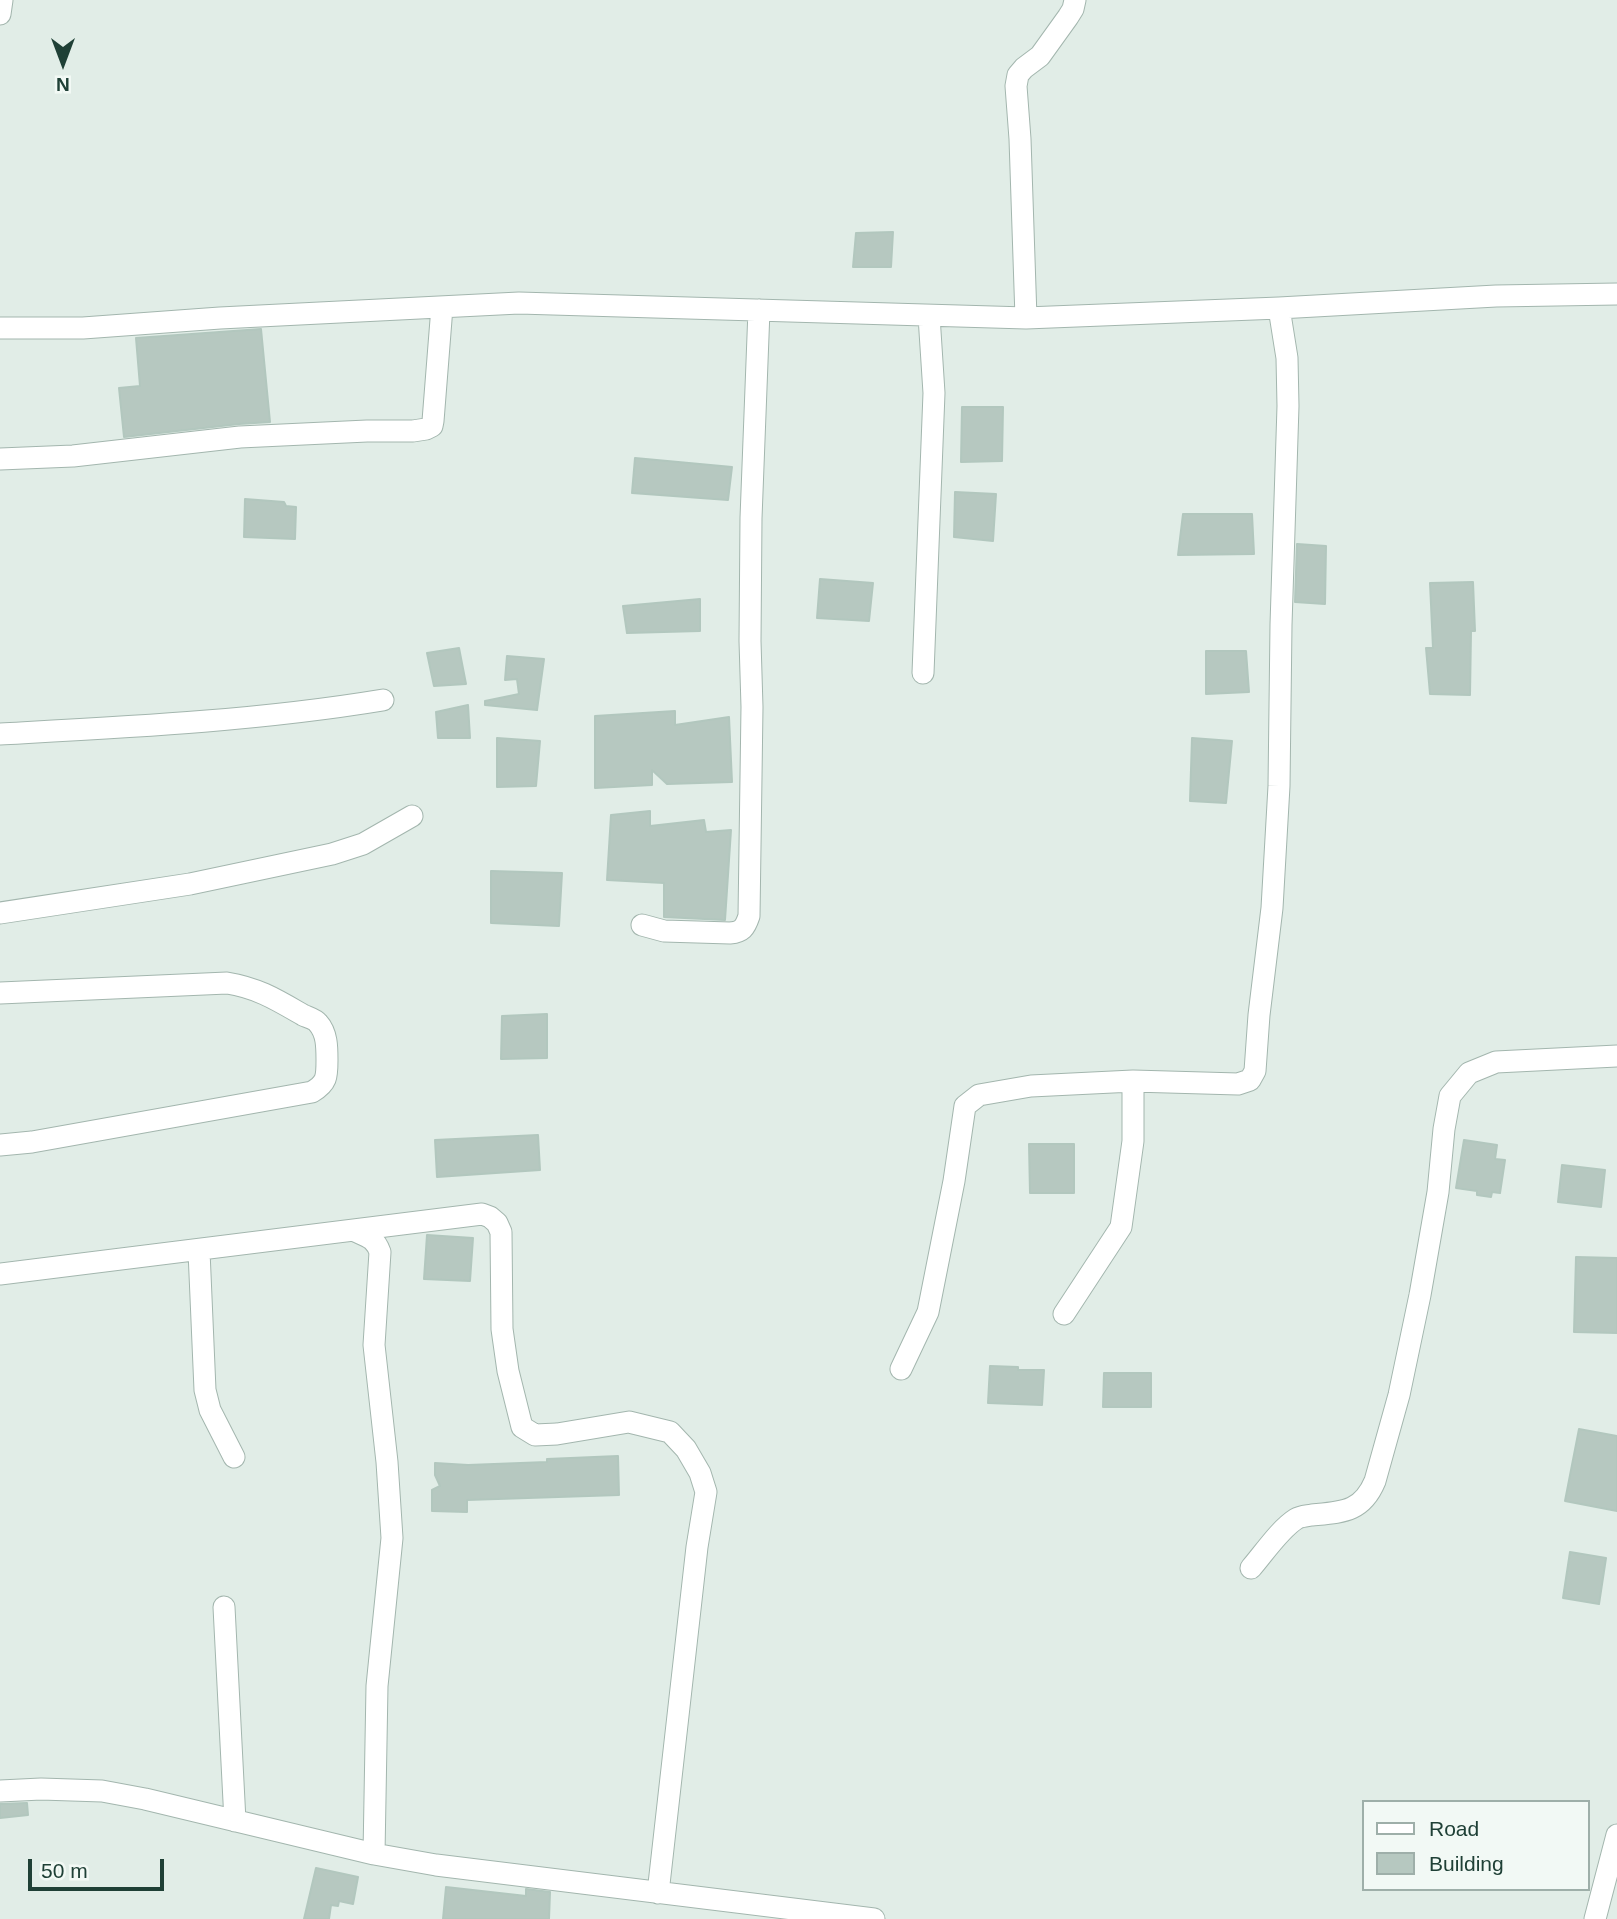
<!DOCTYPE html>
<style>
body{margin:0}
#map{position:relative;width:1617px;height:1919px;overflow:hidden;background:#e1ede7;font-family:Helvetica,sans-serif}
canvas{display:block}
.legend{position:absolute;left:1362px;top:1800px;width:228px;height:91px;box-sizing:border-box;background:#f2f9f5;border:2px solid #9eafa9;margin:0;padding:9px 12px;list-style:none;font-size:21px;color:#1f4036}
.legend li{display:flex;align-items:center;gap:14px;height:35px}
.legend b{width:35px;border:2px solid #9eafa9}
.north{position:absolute;left:28px;top:28px;width:70px;height:70px;-webkit-text-stroke:5px #f2f9f5;paint-order:stroke;rotate:180deg;font-size:19px;font-weight:700;line-height:28px;text-align:center;color:#1f4036}
.north::after{content:'';display:block;margin:auto;width:24px;height:32px;background:#1f4036;clip-path:polygon(50% 0,100% 100%,50% 72%,0 100%)}
.scale{position:absolute;left:28px;top:1859px;width:136px;height:32px;box-sizing:border-box;border:4px solid #1f4036;border-top:0;padding-left:9px;font-size:21px;line-height:24px;white-space:nowrap;color:#1f4036;-webkit-text-stroke:5px #f2f9f5;paint-order:stroke}
</style>
<div id="map">
<canvas width="1617" height="1919"></canvas>
<ul class="legend">
<li><b style="height:9px;background:#fff"></b>Road</li>
<li><b style="height:19px;background:#b6c8c0"></b>Building</li>
</ul>
<div class="north">N</div>
<div class="scale">50 m</div>
</div>
<script>
const context = document.querySelector('canvas').getContext('2d');
context.lineJoin = 'round';
function fillPath(path, color) {
  context.fillStyle = color;
  context.fill(path, 'evenodd');
}
function stroke(path, color, width, dash) {
  context.strokeStyle = color;
  context.lineWidth = width;
  context.lineCap = dash ? 'butt' : 'round';
  context.setLineDash(dash || []);
  context.stroke(path);
}
const building = new Path2D(`
 M 893,232 L 891,267 L 853,267 L 856,233 Z
 M 261,329 L 270,422 L 239,424 L 124,437 L 119,388 L 140,386 L 136,338 Z
 M 962,407 L 1003,407 L 1002,461 L 961,462 Z
 M 635,458 L 732,467 L 728,500 L 632,493 Z
 M 955,492 L 996,494 L 993,541 L 954,537 Z
 M 245,499 L 284,502 L 286,506 L 296,507 L 295,539 L 244,537 Z
 M 1183,514 L 1252,514 L 1254,554 L 1178,555 Z
 M 1297,544 L 1326,546 L 1325,604 L 1295,602 Z
 M 820,579 L 873,583 L 869,621 L 817,618 Z
 M 1473,582 L 1475,631 L 1471,631 L 1470,695 L 1430,694 L 1426,648 L 1433,648 L 1430,583 Z
 M 700,599 L 700,631 L 627,633 L 623,606 Z
 M 459,648 L 466,684 L 434,686 L 427,653 Z
 M 1206,651 L 1246,651 L 1249,692 L 1206,694 Z
 M 507,656 L 544,659 L 537,710 L 485,705 L 485,701 L 519,694 L 517,679 L 505,680 Z
 M 468,705 L 470,738 L 438,738 L 436,712 Z
 M 675,711 L 675,725 L 729,717 L 732,782 L 667,784 L 652,770 L 652,785 L 595,788 L 595,716 Z
 M 497,738 L 540,741 L 536,786 L 497,787 Z
 M 1192,738 L 1232,741 L 1226,803 L 1190,801 Z
 M 650,811 L 650,826 L 704,820 L 706,832 L 731,830 L 725,920 L 664,917 L 664,883 L 607,880 L 611,815 Z
 M 491,871 L 562,873 L 559,926 L 491,923 Z
 M 547,1014 L 547,1058 L 501,1059 L 502,1016 Z
 M 538,1135 L 540,1170 L 437,1177 L 435,1140 Z
 M 1464,1140 L 1497,1145 L 1495,1159 L 1505,1160 L 1500,1193 L 1492,1192 L 1491,1197 L 1477,1195 L 1477,1191 L 1456,1188 Z
 M 1029,1144 L 1074,1144 L 1074,1193 L 1030,1193 Z
 M 1562,1165 L 1605,1170 L 1601,1207 L 1558,1202 Z
 M 427,1235 L 473,1238 L 470,1281 L 424,1279 Z
 M 1576,1257 L 1617,1258 L 1617,1333 L 1574,1332 Z
 M 990,1366 L 1018,1367 L 1018,1370 L 1044,1370 L 1042,1405 L 988,1403 Z
 M 1104,1373 L 1151,1373 L 1151,1407 L 1103,1407 Z
 M 1579,1429 L 1617,1436 L 1617,1511 L 1565,1501 Z
 M 618,1456 L 619,1495 L 467,1500 L 467,1512 L 432,1511 L 432,1490 L 440,1486 L 435,1475 L 435,1463 L 468,1465 L 547,1462 L 547,1459 Z
 M 1570,1552 L 1606,1558 L 1599,1604 L 1563,1598 Z
 M 27,1803 L 28,1815 L 0,1818 L 0,1804 Z
 M 316,1868 L 358,1877 L 353,1904 L 339,1901 L 338,1906 L 331,1905 L 329,1919 L 304,1919 Z
 M 446,1887 L 526,1896 L 526,1889 L 550,1892 L 549,1919 L 443,1919 Z`);
const minor = new Path2D(`
 M 0,14 L 2,0
 M 1026,318 L 1020,139 L 1016,86 L 1018,75 L 1024,68 L 1040,56 L 1068,17 L 1073,9 L 1075,0
 M 0,328 L 83,328 L 220,318 L 519,303 L 1026,318 L 1279,308 L 1496,296 L 1617,294
 M 0,459 L 73,456 L 240,437 L 367,431 L 413,431 L 426,429 L 432,426 L 433,421 L 442,307
 M 923,673 L 934,393 L 929,316
 M 0,734 C 128,727 256,721 383,700
 M 0,913 L 190,884 L 332,854 L 363,844 L 412,816
 M 642,925 L 664,931 L 730,933 C 742,932 745,928 749,916 L 752,707 L 750,641 L 751,518 L 759,310
 M 0,993 L 227,983 C 258,988 277,1000 303,1015 C 307,1017 315,1019 318,1023 C 327,1033 327,1047 327,1060 C 327,1077 327,1083 312,1092 L 32,1142 L 0,1145
 M 355,1231 C 368,1237 375,1238 380,1252 L 374,1345 L 387,1462 L 392,1538 L 377,1686 L 374,1854
 M 199,1251 L 205,1390 L 210,1410 L 234,1457
 M 0,1274 L 482,1214 L 490,1217 L 497,1223 L 501,1232 L 502,1329 L 508,1371 L 522,1427 L 535,1435 L 557,1434 L 629,1422 L 670,1432 L 686,1449 L 700,1473 L 706,1492 L 697,1547 L 658,1893
 M 1064,1314 L 1121,1227 L 1133,1141 L 1133,1081
 M 901,1369 L 928,1312 L 954,1181 L 965,1106 L 979,1095 L 1031,1086 L 1133,1081 L 1238,1084 L 1250,1080 L 1255,1071 L 1259,1015 L 1272,908 L 1279,786 L 1281,625 L 1288,406 L 1287,358 L 1279,308
 M 1251,1568 C 1264,1553 1280,1529 1296,1519 C 1301,1516 1307,1516 1312,1515 C 1343,1512 1362,1512 1375,1481 L 1399,1395 L 1420,1295 L 1438,1192 L 1444,1129 L 1450,1096 L 1469,1073 L 1496,1062 L 1617,1056
 M 224,1607 L 235,1821
 M 0,1791 L 41,1789 L 102,1791 L 145,1799 L 374,1854 L 436,1865 L 874,1919
 M 1595,1919 L 1617,1835`);
fillPath(building, '#b6c8c0');
stroke(building, '#b2c7be', 2);
stroke(minor, '#a3b6ae', 23);
stroke(minor, '#fff', 21);
</script>
